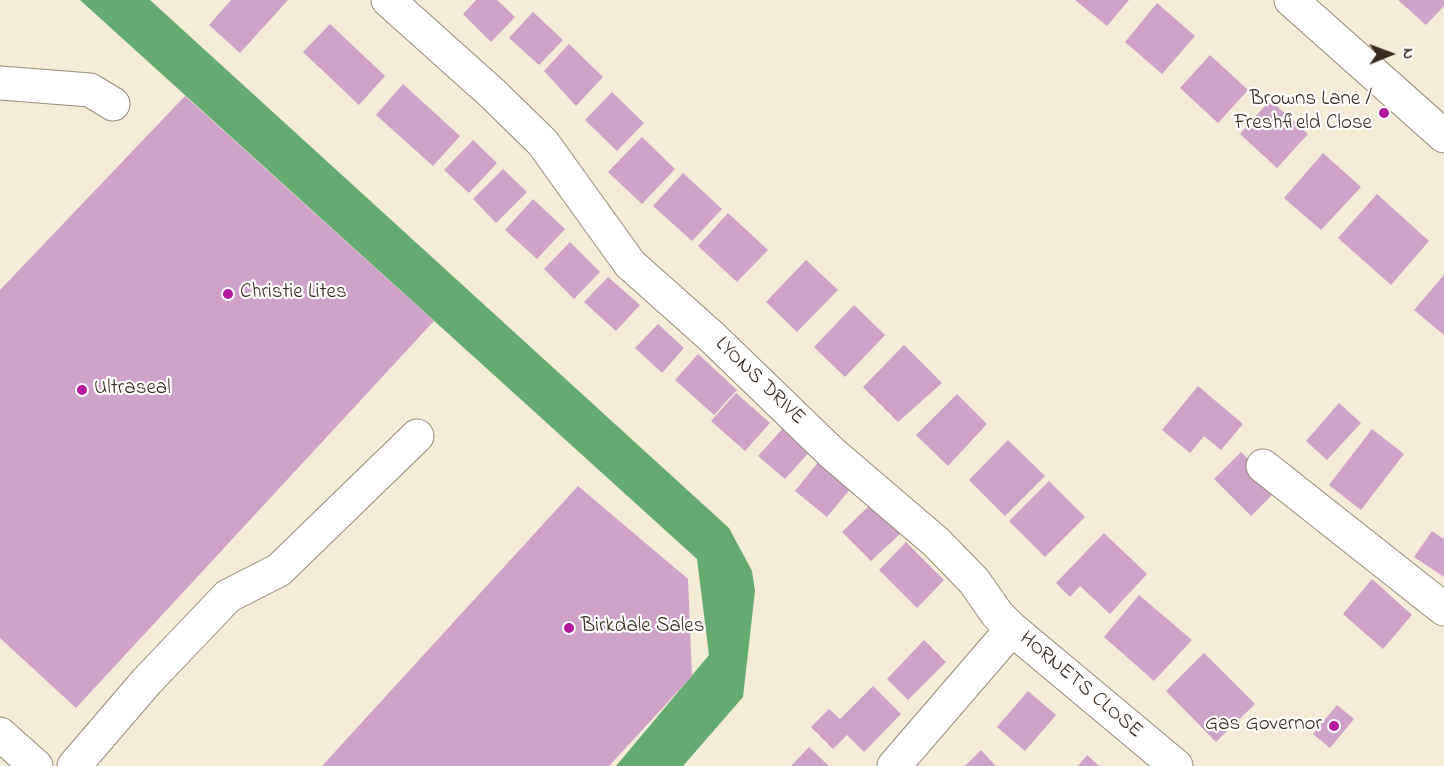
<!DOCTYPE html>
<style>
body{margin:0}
#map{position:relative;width:1444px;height:766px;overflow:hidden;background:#f4ecd7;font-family:"Indie Flower",sans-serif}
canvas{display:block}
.north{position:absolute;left:1360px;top:24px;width:60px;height:60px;-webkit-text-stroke:4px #fff;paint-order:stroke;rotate:89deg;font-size:16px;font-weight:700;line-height:24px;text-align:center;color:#3b2a1e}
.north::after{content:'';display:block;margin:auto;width:21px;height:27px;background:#3b2a1e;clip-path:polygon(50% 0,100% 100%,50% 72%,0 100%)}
</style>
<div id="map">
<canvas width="1444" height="766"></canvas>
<div class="north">N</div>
</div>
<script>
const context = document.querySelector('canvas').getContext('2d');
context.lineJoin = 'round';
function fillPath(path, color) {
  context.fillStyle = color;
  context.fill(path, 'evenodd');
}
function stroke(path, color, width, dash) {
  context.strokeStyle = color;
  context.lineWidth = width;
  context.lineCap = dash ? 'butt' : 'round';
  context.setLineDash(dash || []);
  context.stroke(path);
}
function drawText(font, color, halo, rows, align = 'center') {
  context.font = font + ' "Indie Flower",sans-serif';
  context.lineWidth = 4.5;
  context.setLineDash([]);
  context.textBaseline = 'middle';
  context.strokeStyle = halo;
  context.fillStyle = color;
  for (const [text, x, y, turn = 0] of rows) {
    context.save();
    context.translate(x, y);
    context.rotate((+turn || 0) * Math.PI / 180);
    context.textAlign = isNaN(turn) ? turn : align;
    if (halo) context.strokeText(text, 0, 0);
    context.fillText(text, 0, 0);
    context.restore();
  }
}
const forest = new Path2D(`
 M 80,0 L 150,0 L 729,528 L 752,571 L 755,591 L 743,697 L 683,766 L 616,766 L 709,655 L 697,559 Z`);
const building = new Path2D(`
 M 231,0 L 288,0 L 240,53 L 209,25 Z
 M 476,0 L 497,0 L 515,17 L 491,42 L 463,14 Z
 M 1075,0 L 1129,0 L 1107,26 Z
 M 1398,0 L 1444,0 L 1444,6 L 1426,25 Z
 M 1157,3 L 1195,36 L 1162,74 L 1125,42 Z
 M 533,12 L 563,40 L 539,65 L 509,38 Z
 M 330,24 L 385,76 L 359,105 L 303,52 Z
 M 569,44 L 603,77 L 576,106 L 544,71 Z
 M 1210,55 L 1248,90 L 1218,123 L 1180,88 Z
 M 403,84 L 460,136 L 433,166 L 376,115 Z
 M 612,92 L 644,123 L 617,151 L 585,120 Z
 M 185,96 L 434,321 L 76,708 L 0,638 L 0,290 Z
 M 1270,100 L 1308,134 L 1277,168 L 1240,134 Z
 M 642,137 L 675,169 L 642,204 L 608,172 Z
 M 473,140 L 497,163 L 469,193 L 444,170 Z
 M 1323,153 L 1361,187 L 1321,230 L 1284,198 Z
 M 503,169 L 527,192 L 496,223 L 473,199 Z
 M 683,173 L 722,209 L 692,241 L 653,206 Z
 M 1377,194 L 1429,241 L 1391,285 L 1338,238 Z
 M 533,199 L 565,229 L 537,259 L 505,230 Z
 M 728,213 L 768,250 L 737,282 L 698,246 Z
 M 570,242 L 600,272 L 574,299 L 544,269 Z
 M 806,260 L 838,290 L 797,332 L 766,302 Z
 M 1444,275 L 1444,335 L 1414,310 Z
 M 608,277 L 640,305 L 616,331 L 584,302 Z
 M 854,305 L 885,335 L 845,377 L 814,347 Z
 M 658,324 L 684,348 L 662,373 L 635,348 Z
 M 904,345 L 942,383 L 898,422 L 863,387 Z
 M 698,354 L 737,390 L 714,415 L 675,380 Z
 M 1198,386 L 1243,424 L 1221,450 L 1204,436 L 1190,453 L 1162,430 Z
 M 736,393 L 770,423 L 745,451 L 711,421 Z
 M 957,394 L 987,424 L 948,466 L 916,435 Z
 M 1339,403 L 1361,423 L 1327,460 L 1306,441 Z
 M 785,426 L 812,449 L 785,479 L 758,456 Z
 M 1372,429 L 1404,454 L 1361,510 L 1329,485 Z
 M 1008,440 L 1045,476 L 1005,516 L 969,480 Z
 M 1241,452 L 1278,489 L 1251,516 L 1214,479 Z
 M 819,461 L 851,488 L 827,517 L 795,491 Z
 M 1049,481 L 1085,517 L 1045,557 L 1009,521 Z
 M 578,486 L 688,579 L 692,676 L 609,766 L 322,766 Z
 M 871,504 L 900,534 L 871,561 L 842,532 Z
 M 1432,531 L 1444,539 L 1444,577 L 1414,557 Z
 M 1104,533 L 1147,574 L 1110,614 L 1080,586 L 1070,597 L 1056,583 Z
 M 906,542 L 944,580 L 917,608 L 879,570 Z
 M 1372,579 L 1412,615 L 1383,649 L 1343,614 Z
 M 1139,595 L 1192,640 L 1154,681 L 1104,637 Z
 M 924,640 L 946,662 L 908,700 L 887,679 Z
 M 1204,653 L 1255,704 L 1216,742 L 1166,691 Z
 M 873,686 L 901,714 L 864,752 L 847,735 L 833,749 L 811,727 L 829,709 L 840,719 Z
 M 1028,691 L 1056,715 L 1025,751 L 997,727 Z
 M 1337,705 L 1354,719 L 1330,748 L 1313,734 Z
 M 809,747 L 829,766 L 791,766 Z
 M 981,750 L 996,766 L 965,766 Z
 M 1087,755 L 1099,766 L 1078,766 Z`);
const minor = new Path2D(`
 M 388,0 L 493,94 L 543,143 L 630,264 L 712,337 L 832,453 L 936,542 L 974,581 L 997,614 L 1012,629 L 894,766
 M 1291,0 L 1444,136
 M 0,83 L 90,90 L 113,104
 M 1263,466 L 1444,609
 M 1012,629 L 1176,766
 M 0,734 L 36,766
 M 74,766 L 147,681 L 228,596 L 279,570 L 417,436`);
const markers = [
 [1384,113,6,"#b5179e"],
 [228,294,6,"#b5179e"],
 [82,390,6,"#b5179e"],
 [569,628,6,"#b5179e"],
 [1334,726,6,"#b5179e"]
];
const poiNames = [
 ["Browns Lane /",1372,101,"right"],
 ["Freshfield Close",1372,125,"right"],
 ["Christie Lites",240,294],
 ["Ultraseal",94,390],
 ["Birkdale Sales",581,628],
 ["Gas Governor",1322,726,"right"]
];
const streetNames = [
 ["LYONS DRIVE",759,382,44],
 ["HORNETS CLOSE",1080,686,40]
];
fillPath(forest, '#65ab71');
fillPath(building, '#cfa2c9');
stroke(minor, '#988b7a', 35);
stroke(minor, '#fff', 33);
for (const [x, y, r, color] of markers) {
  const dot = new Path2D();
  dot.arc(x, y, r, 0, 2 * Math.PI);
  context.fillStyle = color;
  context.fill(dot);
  stroke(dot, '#fff', 2);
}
drawText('21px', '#3b2a1e', '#fff', poiNames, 'left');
drawText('21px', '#3b2a1e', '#fff', streetNames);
</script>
